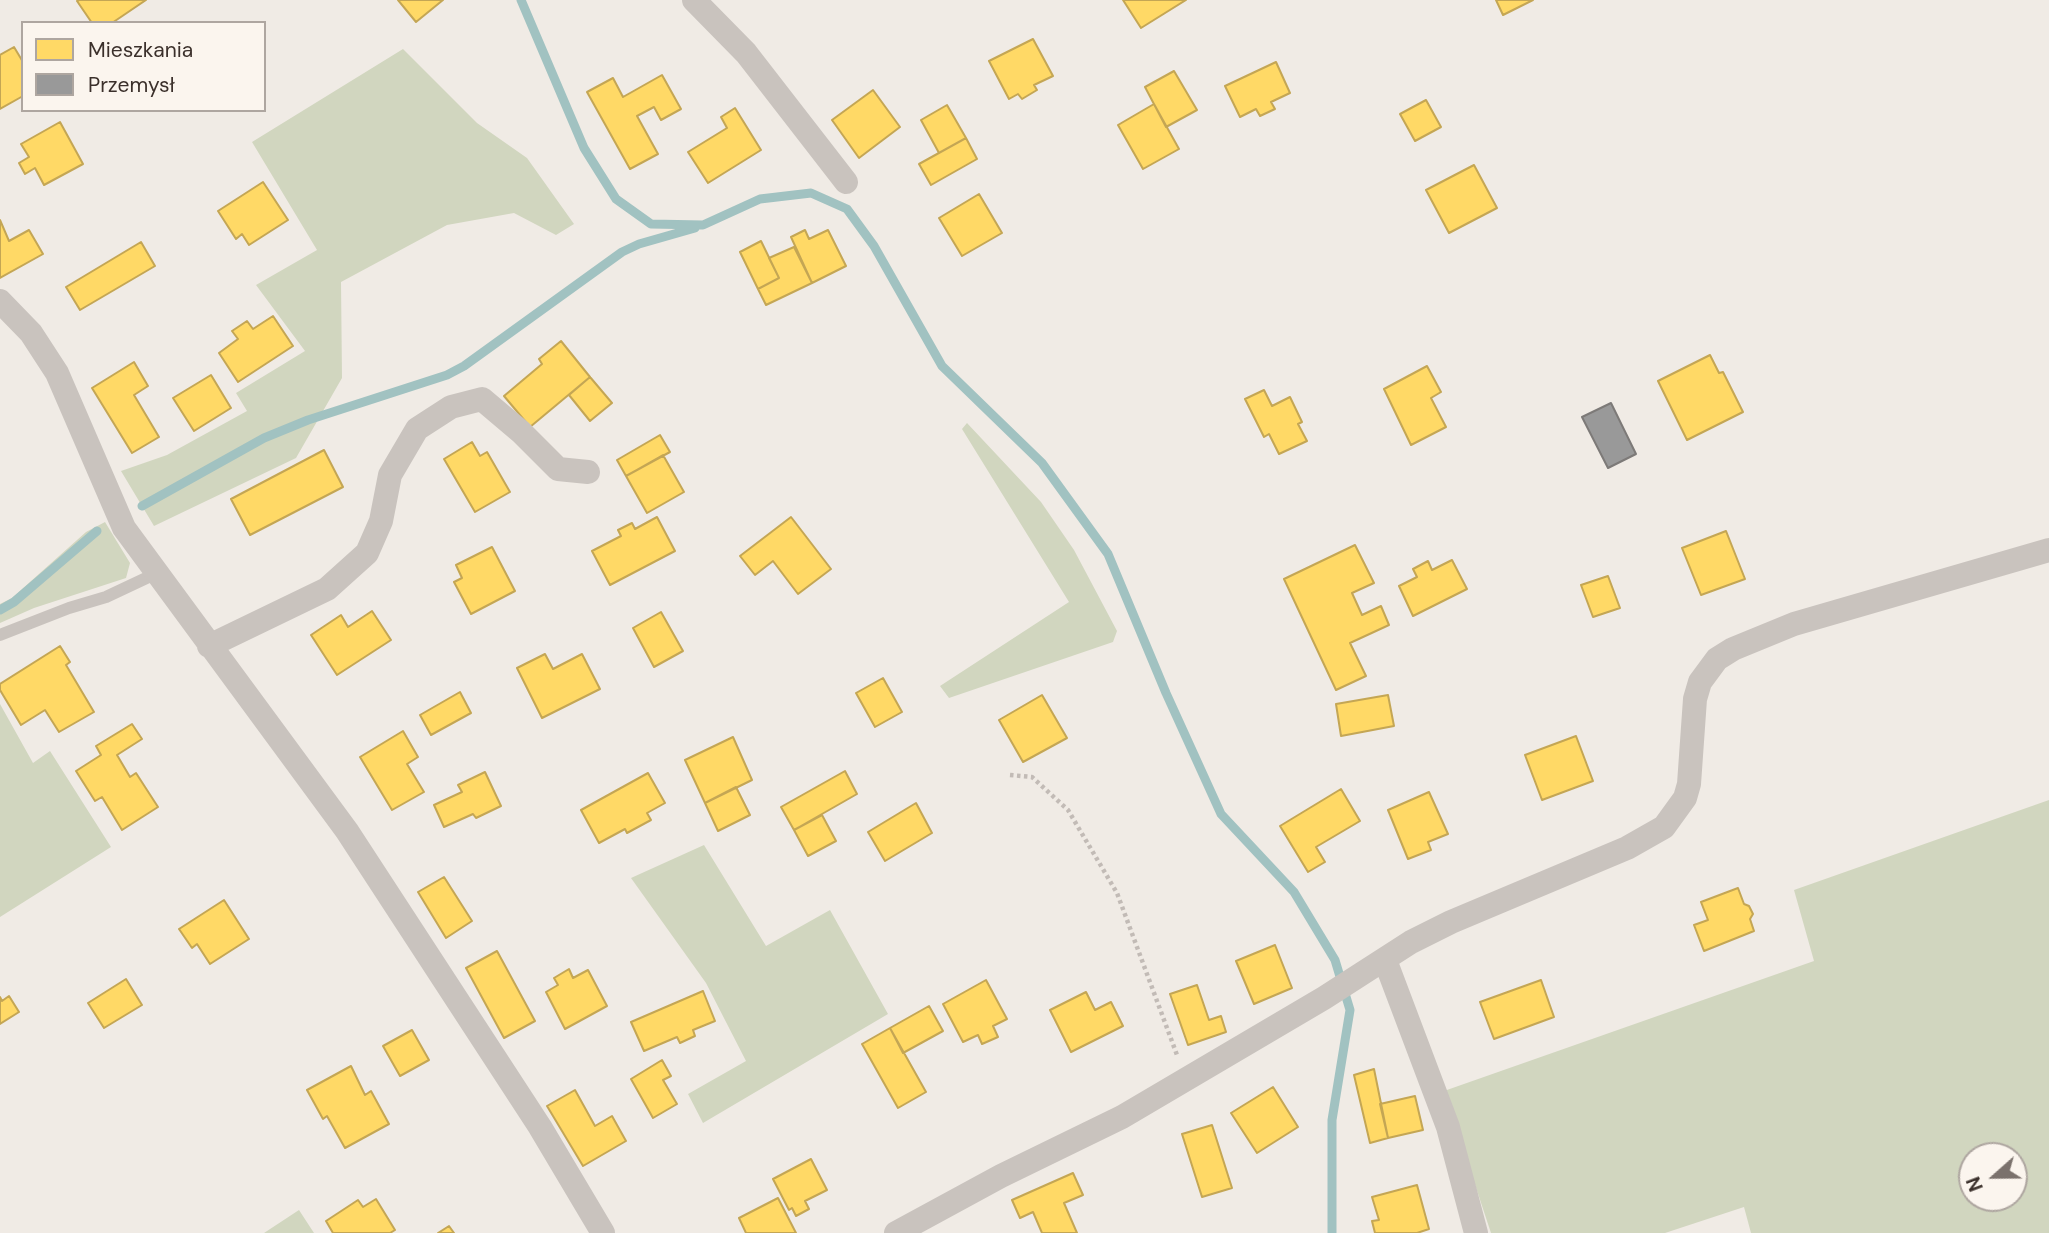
<!DOCTYPE html>
<meta charset="utf-8">
<style>
body{margin:0}
#map{position:relative;width:2049px;height:1233px;overflow:hidden;background:#f0ebe5;font-family:"DM Sans",sans-serif}
canvas{display:block}
.legend{position:absolute;left:21px;top:21px;width:245px;height:91px;box-sizing:border-box;background:#fbf5ee;border:2px solid #aea6a0;margin:0;padding:9px 12px;list-style:none;font-size:21px;color:#3b302b}
.legend li{display:flex;align-items:center;gap:14px;height:35px}
.legend b{width:35px;border:2px solid #aea6a0}
.north{position:absolute;left:1958px;top:1142px;width:70px;height:70px;box-sizing:border-box;background:#fbf5ee;border:2px solid #aea6a0;border-radius:50%;rotate:249deg;font-size:19px;font-weight:700;line-height:28px;text-align:center;color:#3b302b}
.north::after{content:'';display:block;margin:auto;width:24px;height:32px;background:#7a716c;clip-path:polygon(50% 0,100% 100%,50% 72%,0 100%)}
</style>
<div id="map">
<canvas width="2049" height="1233"></canvas>
<ul class="legend">
<li><b style="height:19px;background:#ffd966"></b>Mieszkania</li>
<li><b style="height:19px;background:#999"></b>Przemysł</li>
</ul>
<div class="north">N</div>
</div>
<script>
const context = document.querySelector('canvas').getContext('2d');
context.lineJoin = 'round';
function fillPath(path, color) {
  context.fillStyle = color;
  context.fill(path, 'evenodd');
}
function stroke(path, color, width, dash) {
  context.strokeStyle = color;
  context.lineWidth = width;
  context.lineCap = dash ? 'butt' : 'round';
  context.setLineDash(dash || []);
  context.stroke(path);
}
const green = new Path2D(`
 M 403,49 L 477,123 L 527,158 L 574,224 L 556,235 L 514,213 L 447,225 L 341,282 L 342,378 L 296,458 L 154,526 L 121,471 L 167,455 L 247,411 L 236,393 L 305,351 L 256,285 L 317,250 L 252,142 Z
 M 967,423 L 1041,502 L 1074,550 L 1117,631 L 1113,642 L 949,698 L 940,686 L 1069,602 L 962,429 Z
 M 105,522 L 130,563 L 126,578 L 34,608 L 0,623 L 0,604 L 12,598 L 86,532 Z
 M 0,704 L 33,763 L 50,751 L 111,847 L 0,917 Z
 M 2049,800 L 2049,1233 L 1751,1233 L 1744,1207 L 1665,1233 L 1491,1233 L 1444,1091 L 1814,961 L 1794,890 ZM 1972,1156 L 2014,1156 L 2014,1198 L 1972,1198 Z
 M 704,845 L 766,946 L 830,910 L 888,1014 L 703,1123 L 688,1094 L 746,1061 L 706,983 L 631,878 Z
 M 299,1210 L 314,1233 L 264,1233 Z`);
const homes = new Path2D(`
 M 79,0 L 146,0 L 112,23 L 92,23 L 77,1 Z
 M 398,0 L 443,0 L 416,22 Z
 M 1123,0 L 1186,0 L 1141,28 Z
 M 1496,0 L 1533,0 L 1503,15 Z
 M 1033,39 L 1053,76 L 1034,85 L 1037,90 L 1022,99 L 1018,94 L 1009,99 L 989,61 Z
 M 14,47 L 23,62 L 23,96 L 0,109 L 0,55 Z
 M 1276,62 L 1290,93 L 1271,102 L 1275,109 L 1260,116 L 1256,109 L 1240,117 L 1225,86 Z
 M 1174,71 L 1197,110 L 1166,127 L 1145,87 Z
 M 662,75 L 681,109 L 661,120 L 654,107 L 637,116 L 658,154 L 630,169 L 587,92 L 613,78 L 623,97 Z
 M 873,90 L 900,127 L 859,158 L 832,120 Z
 M 1426,100 L 1441,127 L 1415,141 L 1400,114 Z
 M 1154,104 L 1179,149 L 1143,169 L 1118,125 Z
 M 947,105 L 966,138 L 939,153 L 921,120 Z
 M 735,108 L 761,150 L 708,183 L 688,152 L 727,128 L 721,117 Z
 M 60,122 L 83,164 L 44,185 L 35,168 L 25,174 L 19,163 L 29,157 L 21,144 Z
 M 966,138 L 977,159 L 931,185 L 919,164 Z
 M 1474,165 L 1497,208 L 1449,233 L 1426,190 Z
 M 263,182 L 288,220 L 249,245 L 242,234 L 236,239 L 218,211 Z
 M 979,194 L 1002,233 L 962,256 L 939,218 Z
 M 0,220 L 9,241 L 29,230 L 43,254 L 0,278 Z
 M 805,230 L 809,239 L 828,230 L 846,266 L 812,283 L 791,237 Z
 M 761,241 L 779,278 L 758,289 L 740,252 Z
 M 141,242 L 155,266 L 80,310 L 66,287 Z
 M 794,247 L 812,283 L 766,305 L 758,289 L 779,278 L 769,258 Z
 M 273,316 L 293,346 L 238,382 L 219,353 L 238,339 L 232,331 L 247,321 L 253,329 Z
 M 561,341 L 590,377 L 530,427 L 504,396 L 542,364 L 539,359 Z
 M 1710,355 L 1719,373 L 1723,372 L 1743,412 L 1687,440 L 1658,381 Z
 M 134,362 L 148,386 L 134,395 L 159,437 L 132,453 L 92,388 Z
 M 1427,366 L 1441,392 L 1431,398 L 1446,427 L 1411,445 L 1384,389 Z
 M 211,375 L 231,408 L 194,431 L 173,398 Z
 M 590,377 L 612,403 L 590,421 L 569,395 Z
 M 1264,390 L 1272,406 L 1290,397 L 1302,422 L 1298,424 L 1307,441 L 1279,454 L 1269,434 L 1264,437 L 1245,399 Z
 M 660,435 L 670,452 L 626,476 L 617,460 Z
 M 472,442 L 480,456 L 487,452 L 510,492 L 475,512 L 444,459 Z
 M 324,450 L 343,487 L 250,535 L 231,499 Z
 M 663,455 L 684,492 L 647,513 L 626,476 Z
 M 657,517 L 675,551 L 610,585 L 592,551 L 621,536 L 618,530 L 632,523 L 635,529 Z
 M 791,517 L 831,569 L 798,594 L 773,561 L 755,575 L 740,556 Z
 M 1726,531 L 1745,579 L 1701,595 L 1682,548 Z
 M 1355,545 L 1374,583 L 1352,593 L 1362,615 L 1381,606 L 1389,625 L 1350,643 L 1366,676 L 1336,690 L 1284,579 Z
 M 492,547 L 515,591 L 471,614 L 454,582 L 462,578 L 456,565 Z
 M 1452,560 L 1467,589 L 1413,616 L 1399,586 L 1417,577 L 1413,569 L 1428,561 L 1432,570 Z
 M 1608,576 L 1620,608 L 1593,617 L 1581,585 Z
 M 372,611 L 391,640 L 337,675 L 311,635 L 341,615 L 348,627 Z
 M 661,612 L 683,651 L 654,667 L 633,628 Z
 M 60,646 L 70,662 L 66,665 L 94,712 L 59,732 L 45,710 L 21,725 L 0,690 L 0,684 Z
 M 545,654 L 553,669 L 582,654 L 600,689 L 542,718 L 517,668 Z
 M 883,678 L 902,712 L 875,727 L 856,693 Z
 M 460,692 L 471,713 L 431,735 L 420,715 Z
 M 1042,695 L 1067,738 L 1023,762 L 999,720 Z
 M 1388,695 L 1394,726 L 1341,736 L 1336,704 Z
 M 132,724 L 142,739 L 117,755 L 130,777 L 136,773 L 158,807 L 122,830 L 102,797 L 95,801 L 76,771 L 101,755 L 96,746 Z
 M 403,731 L 418,757 L 407,764 L 424,792 L 392,810 L 360,757 Z
 M 1576,736 L 1593,781 L 1542,800 L 1525,755 Z
 M 733,737 L 752,780 L 705,803 L 685,760 Z
 M 845,771 L 857,794 L 794,830 L 781,807 Z
 M 485,772 L 501,806 L 476,818 L 473,814 L 444,827 L 434,805 L 462,792 L 458,785 Z
 M 648,773 L 665,803 L 647,813 L 651,820 L 627,833 L 625,829 L 599,843 L 581,810 Z
 M 736,787 L 750,815 L 718,831 L 705,803 Z
 M 1341,789 L 1360,821 L 1316,847 L 1325,862 L 1308,872 L 1280,826 Z
 M 1429,792 L 1448,834 L 1428,842 L 1431,850 L 1408,859 L 1388,810 Z
 M 916,803 L 932,833 L 885,861 L 868,832 Z
 M 822,815 L 836,841 L 808,856 L 794,830 Z
 M 444,877 L 472,921 L 446,938 L 418,892 Z
 M 1738,888 L 1744,904 L 1749,906 L 1753,914 L 1750,919 L 1754,931 L 1704,951 L 1694,925 L 1708,920 L 1701,902 Z
 M 224,900 L 249,939 L 210,964 L 197,944 L 192,948 L 179,929 Z
 M 1275,945 L 1292,988 L 1254,1004 L 1236,961 Z
 M 497,951 L 535,1021 L 504,1038 L 466,968 Z
 M 569,969 L 573,978 L 588,970 L 607,1006 L 565,1029 L 546,992 L 558,985 L 554,978 Z
 M 126,979 L 142,1005 L 104,1028 L 88,1003 Z
 M 986,980 L 1007,1019 L 993,1026 L 998,1037 L 982,1044 L 978,1035 L 963,1042 L 943,1004 Z
 M 1541,980 L 1554,1017 L 1494,1039 L 1480,1002 Z
 M 1197,985 L 1209,1020 L 1221,1016 L 1226,1032 L 1188,1045 L 1170,994 Z
 M 703,991 L 715,1021 L 693,1030 L 695,1036 L 680,1043 L 677,1037 L 644,1051 L 631,1022 Z
 M 1086,992 L 1095,1010 L 1111,1002 L 1123,1026 L 1071,1052 L 1050,1010 Z
 M 9,996 L 19,1012 L 0,1024 L 0,997 L 2,1001 Z
 M 929,1006 L 943,1031 L 903,1053 L 890,1028 Z
 M 890,1028 L 926,1092 L 898,1108 L 862,1044 Z
 M 412,1030 L 429,1060 L 400,1076 L 383,1046 Z
 M 662,1060 L 671,1076 L 663,1080 L 677,1104 L 653,1118 L 631,1079 Z
 M 351,1066 L 365,1095 L 371,1091 L 389,1124 L 345,1148 L 327,1116 L 323,1119 L 307,1090 Z
 M 1374,1069 L 1388,1138 L 1370,1143 L 1354,1075 Z
 M 1273,1087 L 1298,1127 L 1257,1153 L 1231,1113 Z
 M 575,1090 L 595,1126 L 612,1116 L 626,1141 L 583,1166 L 547,1106 Z
 M 1415,1096 L 1423,1130 L 1388,1138 L 1380,1104 Z
 M 1212,1125 L 1232,1188 L 1202,1197 L 1182,1134 Z
 M 811,1159 L 827,1190 L 805,1201 L 809,1209 L 796,1216 L 792,1208 L 789,1210 L 773,1179 Z
 M 1073,1173 L 1083,1195 L 1064,1203 L 1077,1233 L 1042,1233 L 1033,1212 L 1020,1218 L 1012,1200 Z
 M 1417,1185 L 1429,1229 L 1417,1233 L 1375,1233 L 1372,1221 L 1379,1220 L 1372,1197 Z
 M 778,1198 L 796,1233 L 746,1233 L 739,1218 Z
 M 376,1199 L 395,1230 L 390,1233 L 333,1233 L 326,1221 L 358,1200 L 363,1207 Z
 M 449,1226 L 454,1233 L 438,1233 Z`);
const industry = new Path2D(`
 M 1611,403 L 1636,454 L 1608,468 L 1582,417 Z`);
const stream = new Path2D(`
 M 521,0 L 584,148 L 616,199 L 651,224 L 703,225 L 760,199 L 811,193 L 847,209 L 874,246 L 942,366 L 1042,463 L 1108,554 L 1166,693 L 1221,814 L 1294,892 L 1335,960 L 1350,1010 L 1332,1120 L 1332,1233
 M 142,506 L 264,438 L 308,420 L 447,375 L 464,366 L 622,252 L 639,244 L 695,228
 M 0,610 L 14,602 L 97,531`);
const path = new Path2D(`
 M 1010,775 L 1032,777 L 1068,810 L 1117,893 L 1177,1055`);
const service = new Path2D(`
 M 0,635 L 69,608 L 106,597 L 157,573`);
const minor = new Path2D(`
 M 694,0 L 746,53 L 846,182
 M 0,301 L 31,333 L 57,373 L 124,528 L 347,831 L 540,1127 L 603,1233
 M 209,646 L 327,589 L 367,553 L 381,521 L 390,475 L 417,429 L 451,407 L 482,399 L 521,432 L 558,469 L 588,472
 M 1385,960 L 1448,1127 L 1476,1233
 M 896,1233 L 1001,1176 L 1122,1117 L 1324,998 L 1411,942 L 1451,922 L 1627,848 L 1664,827 L 1685,798 L 1689,784 L 1695,699 L 1700,682 L 1717,659 L 1733,649 L 1794,624 L 2049,550`);
fillPath(green, '#d1d6bf');
fillPath(homes, '#ffd966');
stroke(homes, '#c4a654', 2);
fillPath(industry, '#999');
stroke(industry, '#7d7a78', 2);
stroke(stream, '#a1c2c1', 9);
stroke(path, '#c2bbb6', 4.5, [3.5, 3.5]);
stroke(service, '#c9c3be', 12);
stroke(minor, '#c9c3be', 24);
</script>
